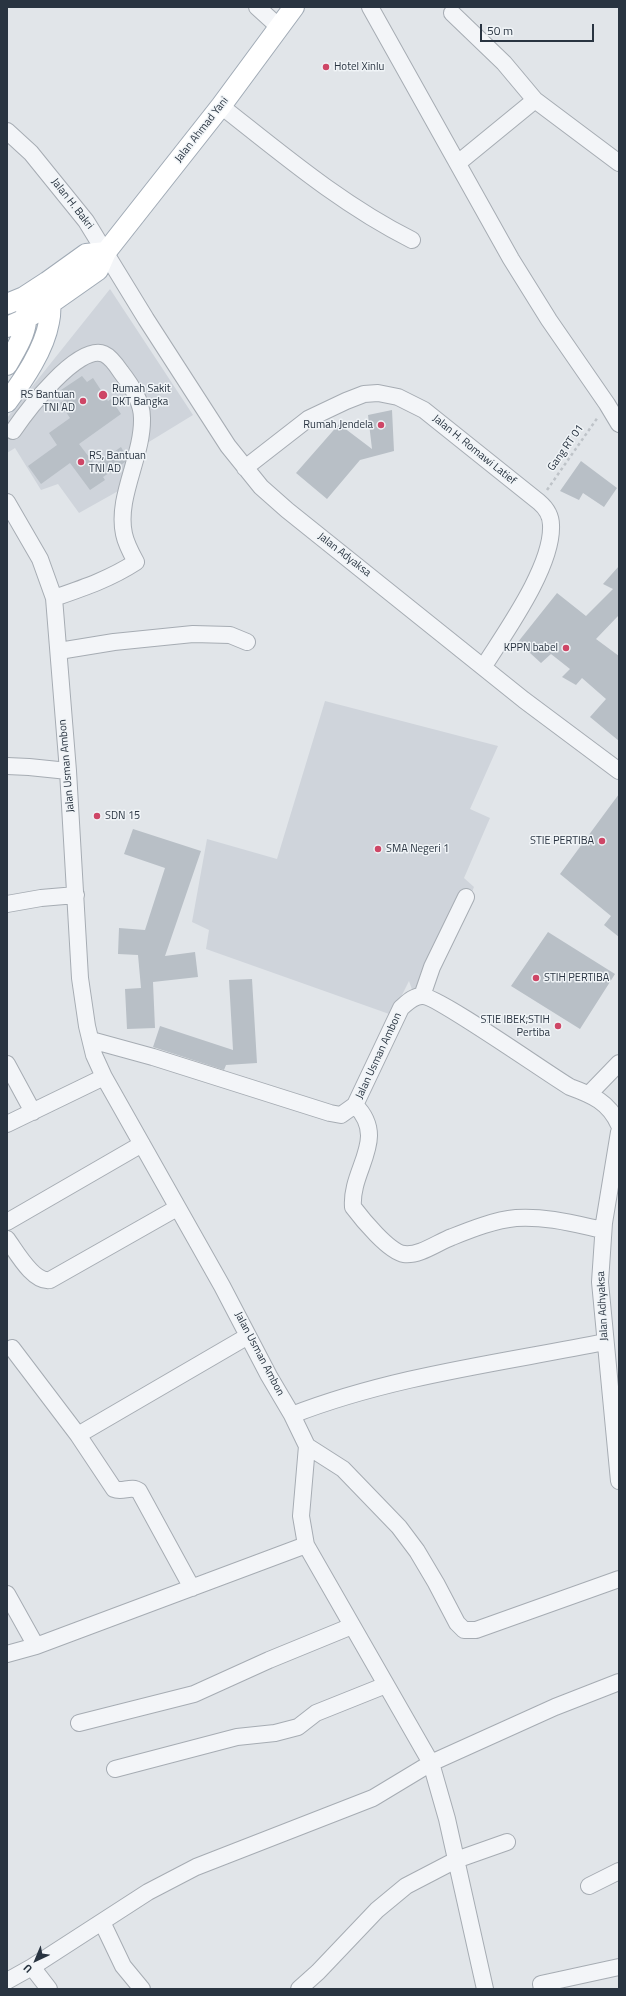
<!DOCTYPE html>
<style>
body{margin:0}
#map{position:relative;width:626px;height:1996px;overflow:hidden;background:#e1e5e9;font-family:"Titillium Web",sans-serif}
canvas{display:block}
.frame{position:absolute;inset:0;border:8px solid #293441;pointer-events:none}
.north{position:absolute;left:16px;top:1940px;width:40px;height:40px;-webkit-text-stroke:3px #f0f4f7;paint-order:stroke;rotate:224deg;font-size:11px;font-weight:700;line-height:16px;text-align:center;color:#293441}
.north::after{content:'';display:block;margin:auto;width:14px;height:18px;background:#293441;clip-path:polygon(50% 0,100% 100%,50% 72%,0 100%)}
.scale{position:absolute;left:480px;top:24px;width:114px;height:18px;box-sizing:border-box;border:2px solid #293441;border-top:0;padding-left:5px;font-size:12px;line-height:14px;white-space:nowrap;color:#293441;-webkit-text-stroke:3px #f0f4f7;paint-order:stroke}
</style>
<div id="map">
<canvas width="626" height="1996"></canvas>
<div class="frame"></div>
<div class="north">U</div>
<div class="scale">50 m</div>
</div>
<script>
const context = document.querySelector('canvas').getContext('2d');
context.lineJoin = 'round';
function fillPath(path, color) {
  context.fillStyle = color;
  context.fill(path, 'evenodd');
}
function stroke(path, color, width, dash) {
  context.strokeStyle = color;
  context.lineWidth = width;
  context.lineCap = dash ? 'butt' : 'round';
  context.setLineDash(dash || []);
  context.stroke(path);
}
function drawText(font, color, halo, rows, align = 'center') {
  context.font = font + ' "Titillium Web",sans-serif';
  context.lineWidth = 3;
  context.setLineDash([]);
  context.textBaseline = 'middle';
  context.strokeStyle = halo;
  context.fillStyle = color;
  for (const [text, x, y, turn = 0] of rows) {
    context.save();
    context.translate(x, y);
    context.rotate((+turn || 0) * Math.PI / 180);
    context.textAlign = isNaN(turn) ? turn : align;
    if (halo) context.strokeText(text, 0, 0);
    context.fillText(text, 0, 0);
    context.restore();
  }
}
const built = new Path2D(`
 M 110,289 L 193,415 L 139,448 L 120,490 L 79,513 L 58,484 L 41,490 L 15,448 L 7,453 L 7,418 Z
 M 325,701 L 498,746 L 470,809 L 490,818 L 464,878 L 474,887 L 431,988 L 415,998 L 409,981 L 392,1015 L 206,949 L 209,930 L 192,922 L 207,839 L 277,859 Z`);
const building = new Path2D(`
 M 82,376 L 87,382 L 93,378 L 108,401 L 111,399 L 121,414 L 79,444 L 95,465 L 121,447 L 126,456 L 125,462 L 103,477 L 105,480 L 90,490 L 70,463 L 41,484 L 28,466 L 57,445 L 49,433 L 70,418 L 60,403 L 67,398 L 61,390 Z
 M 392,410 L 394,451 L 360,460 L 327,499 L 296,473 L 339,424 L 372,449 L 368,415 Z
 M 581,461 L 617,488 L 604,507 L 583,493 L 579,500 L 560,491 Z
 M 619,566 L 619,615 L 596,639 L 619,656 L 619,741 L 590,717 L 606,699 L 582,678 L 576,685 L 562,677 L 570,669 L 551,654 L 541,663 L 518,642 L 557,593 L 586,616 L 613,589 L 603,584 Z
 M 619,794 L 619,937 L 604,925 L 611,916 L 560,874 Z
 M 133,829 L 201,851 L 165,956 L 195,952 L 198,977 L 153,982 L 155,1028 L 127,1029 L 125,989 L 141,988 L 138,955 L 118,954 L 119,928 L 145,930 L 165,868 L 124,854 Z
 M 548,932 L 615,974 L 580,1029 L 511,986 Z
 M 252,979 L 257,1063 L 226,1065 L 224,1070 L 153,1047 L 160,1026 L 233,1050 L 229,980 Z`);
const path = new Path2D(`
 M 547,490 L 598,417`);
const minor = new Path2D(`
 M 257,7 L 279,27
 M 370,7 L 511,259 L 549,320 L 607,404 L 619,424
 M 452,13 L 504,63 L 535,100 L 619,163
 M 221,106 C 282,154 342,205 412,240
 M 7,131 L 31,153 L 86,221 L 146,319 L 228,446 L 261,487 L 287,510 L 524,700 L 619,771
 M 458,163 L 535,100
 M 13,431 C 26,412 78,343 104,354 C 111,357 117,366 121,372 C 131,385 142,401 142,418 C 143,456 116,497 124,534 C 126,544 131,553 136,562 C 110,579 83,588 54,598
 M 245,468 L 308,419 L 346,401 L 364,394 L 378,393 L 398,397 L 424,410 L 539,502 C 546,508 551,515 551,525 C 553,566 506,631 484,666
 M 7,502 L 40,559 L 54,598 L 68,771 L 80,978 L 87,1026 L 94,1055 L 104,1077 L 222,1286 L 269,1376 L 292,1415 L 307,1446 L 301,1516 L 306,1545 L 431,1763 L 555,1707 L 619,1682
 M 59,651 L 114,642 L 193,634 L 230,635 L 247,642
 M 7,766 L 29,767 L 68,771
 M 7,904 L 41,898 L 76,895
 M 422,996 L 432,967 L 466,897
 M 91,1040 L 153,1057 L 330,1113 L 341,1115 L 355,1105 L 401,1008 C 407,1003 413,996 422,996 C 436,995 548,1074 570,1087 C 592,1095 609,1102 619,1125
 M 7,1064 L 33,1112
 M 590,1093 L 619,1063
 M 355,1105 C 389,1139 350,1169 353,1207 C 362,1219 389,1252 404,1254 C 420,1256 438,1242 452,1237 C 472,1229 495,1220 516,1218 C 546,1216 575,1224 603,1230
 M 7,1124 L 104,1077
 M 619,1132 L 604,1223 L 600,1282 L 619,1481
 M 7,1222 L 142,1144
 M 7,1239 C 16,1251 33,1283 50,1280 L 177,1208
 M 12,1348 L 78,1435 L 114,1489 C 123,1493 131,1485 139,1491 L 192,1588
 M 292,1415 C 392,1376 500,1363 605,1342
 M 78,1435 L 248,1336
 M 307,1446 L 343,1469 L 399,1527 L 417,1551 L 436,1583 L 457,1623 L 464,1630 L 476,1630 L 619,1579
 M 7,1594 L 36,1646
 M 7,1654 L 36,1646 L 306,1545
 M 79,1723 L 194,1694 L 269,1660 L 352,1626
 M 115,1769 L 237,1737 L 275,1733 L 298,1727 L 316,1713 L 386,1685
 M 589,1886 L 619,1871
 M 102,1922 L 123,1966 L 142,1989
 M 32,1967 L 49,1989
 M 7,1981 L 32,1967 L 148,1892 L 196,1867 L 373,1798 L 431,1763 L 447,1819 L 485,1989
 M 299,1989 L 318,1972 L 377,1910 L 406,1886 L 456,1860 L 507,1842
 M 542,1989 L 541,1984 L 619,1967`);
const major = new Path2D(`
 M 7,304 L 24,297 L 47,282 L 86,254 L 106,252
 M 7,327 L 27,318 L 51,303 L 98,270 L 106,252 L 221,106 L 294,7
 M 7,365 C 17,347 29,330 26,309
 M 7,402 C 24,379 44,350 49,322 C 52,309 50,295 47,282`);
const markers = [
 [326,67,4,"#ce4666"],
 [103,395,5,"#ce4666"],
 [83,401,4,"#ce4666"],
 [381,425,4,"#ce4666"],
 [81,462,4,"#ce4666"],
 [566,648,4,"#ce4666"],
 [97,816,4,"#ce4666"],
 [602,841,4,"#ce4666"],
 [378,849,4,"#ce4666"],
 [536,978,4,"#ce4666"],
 [558,1026,4,"#ce4666"]
];
const poiNames = [
 ["Hotel Xinlu",334,67],
 ["Rumah Sakit",112,389],
 ["DKT Bangka",112,402],
 ["RS Bantuan",75,395,"right"],
 ["TNI AD",75,408,"right"],
 ["Rumah Jendela",373,425,"right"],
 ["RS, Bantuan",89,456],
 ["TNI AD",89,469],
 ["KPPN babel",558,648,"right"],
 ["SDN 15",105,816],
 ["STIE PERTIBA",594,841,"right"],
 ["SMA Negeri 1",386,849],
 ["STIH PERTIBA",544,978],
 ["STIE IBEK;STIH",550,1020,"right"],
 ["Pertiba",550,1033,"right"]
];
const streetNames = [
 ["Jalan Ahmad Yani",202,130,-52],
 ["Jalan H. Bakri",72,204,52],
 ["Gang RT 01",566,448,-55],
 ["Jalan H. Romawi Latief",474,450,39],
 ["Jalan Adyaksa",344,555,38],
 ["Jalan Usman Ambon",67,766,-95],
 ["Jalan Usman Ambon",379,1056,-65],
 ["Jalan Adhyaksa",603,1306,-93],
 ["Jalan Usman Ambon",259,1354,62]
];
fillPath(built, '#cfd4db');
fillPath(building, '#b8bfc6');
stroke(minor, '#a6acb3', 18);
stroke(major, '#a0aab5', 22);
stroke(path, '#bec3c8', 2.5, [3, 3]);
stroke(minor, '#f3f5f8', 16);
stroke(major, '#fff', 20);
for (const [x, y, r, color] of markers) {
  const dot = new Path2D();
  dot.arc(x, y, r, 0, 2 * Math.PI);
  context.fillStyle = color;
  context.fill(dot);
  stroke(dot, '#f0f4f7', 1.5);
}
drawText('11px', '#293441', '#f0f4f7', poiNames, 'left');
drawText('11px', '#293441', '#f0f4f7', streetNames);
</script>
